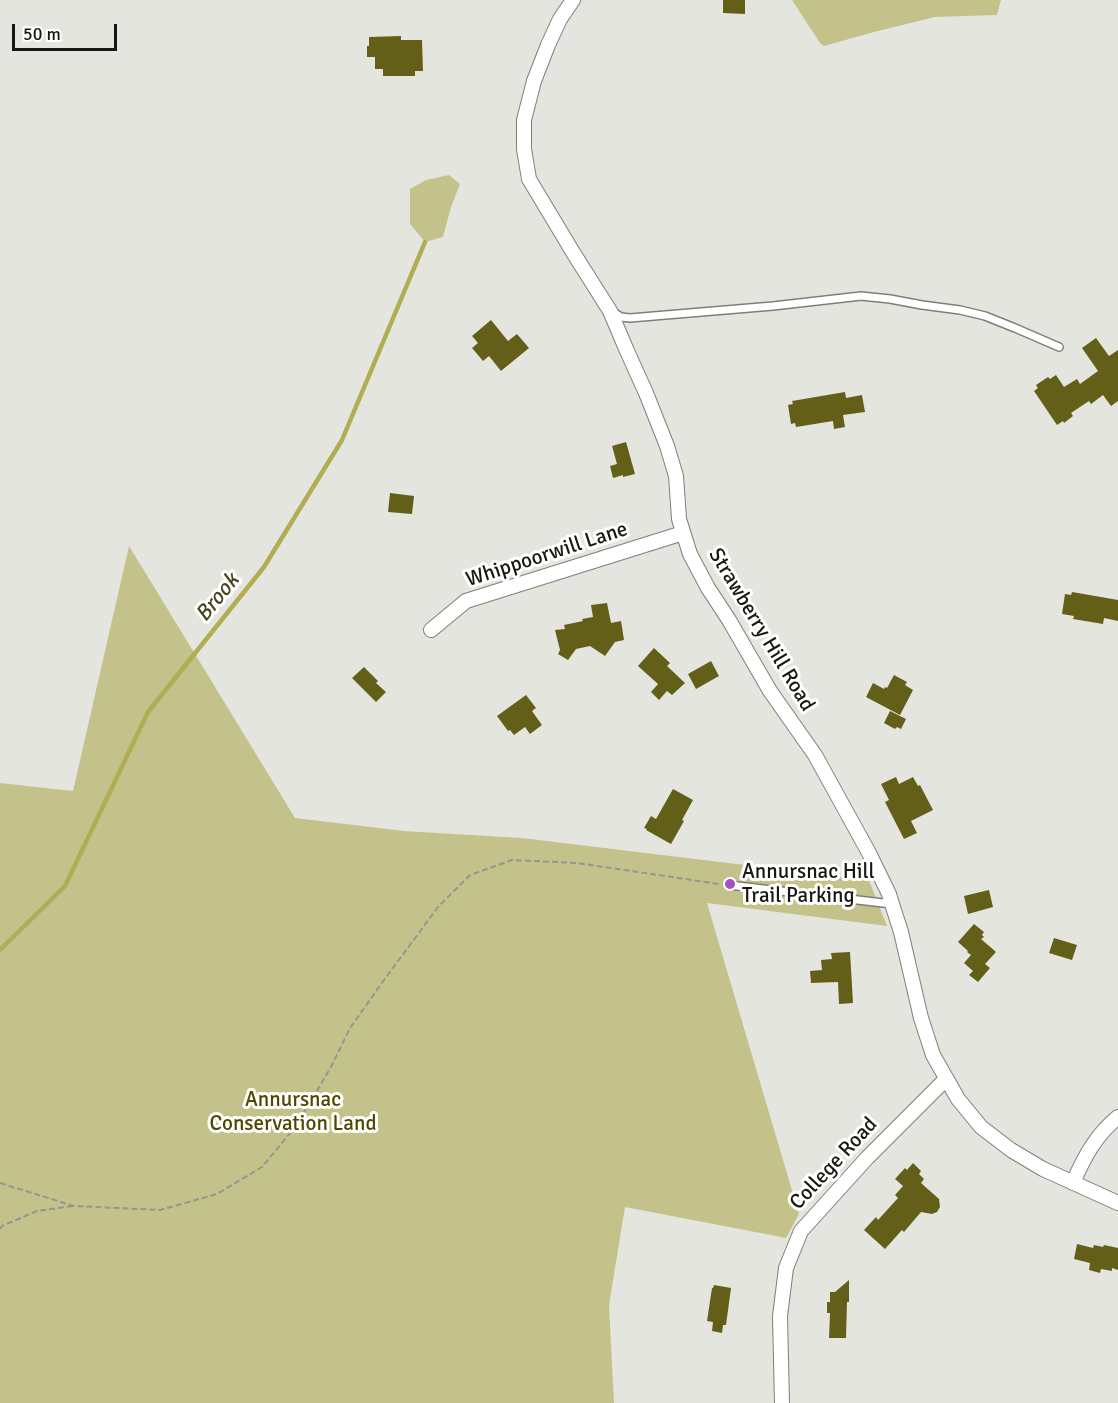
<!DOCTYPE html>
<style>
body{margin:0}
#map{position:relative;width:1118px;height:1403px;overflow:hidden;background:#e5e5df;font-family:Signika,sans-serif}
canvas{display:block}
.scale{position:absolute;left:12px;top:24px;width:105px;height:27px;box-sizing:border-box;border:3px solid #171715;border-top:0;padding-left:8px;font-size:18px;line-height:21px;white-space:nowrap;color:#171715;-webkit-text-stroke:4px #fffffe;paint-order:stroke}
</style>
<div id="map">
<canvas width="1118" height="1403"></canvas>
<div class="scale">50 m</div>
</div>
<script>
const context = document.querySelector('canvas').getContext('2d');
context.lineJoin = 'round';
function fillPath(path, color) {
  context.fillStyle = color;
  context.fill(path, 'evenodd');
}
function stroke(path, color, width, dash) {
  context.strokeStyle = color;
  context.lineWidth = width;
  context.lineCap = dash ? 'butt' : 'round';
  context.setLineDash(dash || []);
  context.stroke(path);
}
function drawText(font, color, halo, rows, align = 'center') {
  context.font = font + ' Signika,sans-serif';
  context.lineWidth = 6;
  context.setLineDash([]);
  context.textBaseline = 'middle';
  context.strokeStyle = halo;
  context.fillStyle = color;
  for (const [text, x, y, turn = 0] of rows) {
    context.save();
    context.translate(x, y);
    context.rotate((+turn || 0) * Math.PI / 180);
    context.textAlign = isNaN(turn) ? turn : align;
    if (halo) context.strokeText(text, 0, 0);
    context.fillText(text, 0, 0);
    context.restore();
  }
}
const green = new Path2D(`
 M 792,0 L 1001,0 L 997,15 L 935,17 L 874,32 L 824,46 L 820,43 Z
 M 449,175 L 460,184 L 451,207 L 443,237 L 425,242 L 410,224 L 410,189 L 426,180 Z
 M 129,546 L 295,818 L 404,831 L 522,838 L 869,880 L 887,926 L 707,903 L 799,1214 L 786,1238 L 625,1207 L 609,1305 L 614,1403 L 0,1403 L 0,783 L 73,791 Z`);
const stream = new Path2D(`
 M 0,950 L 65,886 L 148,712 L 264,567 L 342,440 L 425,242`);
const building = new Path2D(`
 M 723,0 L 745,0 L 745,14 L 723,13 Z
 M 401,36 L 401,40 L 422,40 L 423,71 L 415,71 L 415,76 L 383,76 L 383,69 L 375,69 L 375,57 L 367,57 L 367,46 L 369,46 L 369,37 Z
 M 491,320 L 508,341 L 517,334 L 529,348 L 501,371 L 489,356 L 483,361 L 472,348 L 478,343 L 472,336 Z
 M 1096,338 L 1109,356 L 1118,350 L 1118,401 L 1111,406 L 1103,395 L 1091,404 L 1089,401 L 1071,413 L 1073,416 L 1064,423 L 1063,421 L 1057,425 L 1034,391 L 1038,388 L 1036,385 L 1048,377 L 1050,379 L 1056,375 L 1064,387 L 1077,379 L 1080,384 L 1098,371 L 1082,348 Z
 M 845,392 L 846,398 L 862,395 L 865,412 L 843,415 L 845,427 L 834,429 L 833,421 L 796,427 L 795,423 L 791,424 L 788,405 L 793,404 L 792,401 Z
 M 626,442 L 635,474 L 623,477 L 623,475 L 613,478 L 610,466 L 617,464 L 612,446 Z
 M 390,493 L 414,496 L 412,514 L 388,512 Z
 M 1072,592 L 1118,600 L 1118,621 L 1104,618 L 1103,624 L 1073,619 L 1074,616 L 1062,614 L 1065,594 L 1071,595 Z
 M 607,603 L 611,623 L 621,621 L 624,640 L 615,642 L 605,656 L 590,646 L 576,649 L 568,660 L 558,654 L 560,650 L 555,630 L 565,629 L 564,625 L 583,621 L 582,619 L 593,617 L 591,605 Z
 M 654,648 L 670,663 L 667,666 L 685,683 L 672,695 L 667,691 L 659,700 L 651,692 L 658,684 L 638,666 Z
 M 711,661 L 719,676 L 696,689 L 688,674 Z
 M 364,667 L 378,681 L 376,683 L 386,692 L 376,702 L 352,678 Z
 M 894,675 L 907,682 L 905,685 L 913,690 L 900,715 L 866,697 L 873,683 L 884,689 L 885,687 L 887,688 Z
 M 526,695 L 536,708 L 532,711 L 542,725 L 530,734 L 525,727 L 514,735 L 510,730 L 508,731 L 497,716 Z
 M 890,711 L 906,719 L 901,729 L 897,727 L 895,729 L 884,723 Z
 M 896,777 L 899,784 L 913,777 L 918,786 L 920,785 L 933,810 L 911,821 L 917,833 L 904,839 L 885,802 L 889,800 L 881,784 Z
 M 673,789 L 693,800 L 682,820 L 684,821 L 671,844 L 646,830 L 647,829 L 644,828 L 651,816 L 656,819 Z
 M 989,890 L 993,907 L 968,914 L 964,896 Z
 M 974,924 L 984,932 L 982,935 L 984,937 L 981,939 L 996,952 L 985,964 L 990,968 L 978,982 L 969,975 L 973,971 L 964,963 L 971,955 L 967,952 L 968,951 L 958,942 Z
 M 1054,938 L 1077,945 L 1072,960 L 1049,953 Z
 M 850,952 L 853,1003 L 839,1004 L 838,982 L 811,983 L 810,971 L 822,970 L 821,960 L 832,959 L 831,953 Z
 M 913,1163 L 921,1171 L 919,1174 L 924,1179 L 921,1183 L 939,1199 L 940,1207 L 937,1212 L 932,1214 L 921,1212 L 904,1232 L 902,1230 L 885,1249 L 864,1230 L 876,1217 L 878,1220 L 898,1198 L 895,1195 L 903,1186 L 895,1179 L 905,1168 L 907,1170 Z
 M 1077,1244 L 1093,1248 L 1094,1245 L 1103,1247 L 1104,1245 L 1118,1248 L 1118,1270 L 1112,1268 L 1112,1271 L 1101,1269 L 1100,1273 L 1089,1270 L 1090,1263 L 1074,1259 Z
 M 849,1280 L 849,1302 L 847,1302 L 846,1338 L 829,1338 L 830,1313 L 827,1313 L 827,1302 L 830,1302 L 830,1292 L 835,1292 Z
 M 714,1285 L 731,1288 L 726,1325 L 723,1325 L 722,1333 L 712,1331 L 713,1322 L 707,1321 L 712,1288 L 713,1288 Z`);
const path = new Path2D(`
 M 0,1183 L 74,1206 L 160,1210 L 217,1194 L 262,1167 L 296,1126 L 331,1067 L 350,1028 L 384,980 L 438,907 L 470,875 L 512,860 L 577,863 L 719,884
 M 0,1229 L 2,1226 L 37,1211 L 73,1206`);
const service = new Path2D(`
 M 613,312 L 621,317 L 630,318 L 773,306 L 861,296 L 890,299 L 922,305 L 960,310 L 985,316 L 1015,328 L 1059,347
 M 729,885 L 892,904`);
const minor = new Path2D(`
 M 573,0 L 560,19 L 548,45 L 534,81 L 524,120 L 524,149 L 529,179 L 574,254 L 610,311 L 627,351 L 646,393 L 667,446 L 676,476 L 679,519 L 690,554 L 708,588 L 729,620 L 770,691 L 815,755 L 869,853 L 889,894 L 892,904 L 901,932 L 921,1018 L 933,1055 L 958,1099 L 981,1127 L 1011,1150 L 1043,1169 L 1118,1203
 M 431,630 L 466,601 L 683,533
 M 1073,1183 C 1084,1157 1096,1135 1118,1117
 M 782,1403 L 780,1316 L 786,1268 L 801,1231 L 867,1158 L 946,1079`);
const markers = [
 [730,884,6,"#a350c0"]
];
const streetNames = [
 ["Whippoorwill Lane",547,555,-18],
 ["Strawberry Hill Road",761,630,59],
 ["College Road",834,1164,-47]
];
const poiNames = [
 ["Annursnac Hill",742,872],
 ["Trail Parking",742,896]
];
const parkNames = [
 ["Annursnac",293,1100],
 ["Conservation Land",293,1124]
];
const waterNames = [
 ["Brook",218,598,-51]
];
fillPath(green, '#c4c28b');
stroke(stream, '#b1ad53', 4.5);
fillPath(building, '#635f18');
stroke(service, '#7f7f7a', 10);
stroke(minor, '#7f7f7a', 16);
stroke(path, '#969691', 2, [6, 3]);
stroke(service, '#fff', 7);
stroke(minor, '#fff', 14);
for (const [x, y, r, color] of markers) {
  const dot = new Path2D();
  dot.arc(x, y, r, 0, 2 * Math.PI);
  context.fillStyle = color;
  context.fill(dot);
  stroke(dot, '#fffffe', 2);
}
drawText('21px', '#171715', '#fffffe', streetNames);
drawText('21px', '#171715', '#fffffe', poiNames, 'left');
drawText('21px', '#4c4800', '#fffffe', parkNames);
drawText('italic 22px', '#45431d', '#fffffe', waterNames);
</script>
